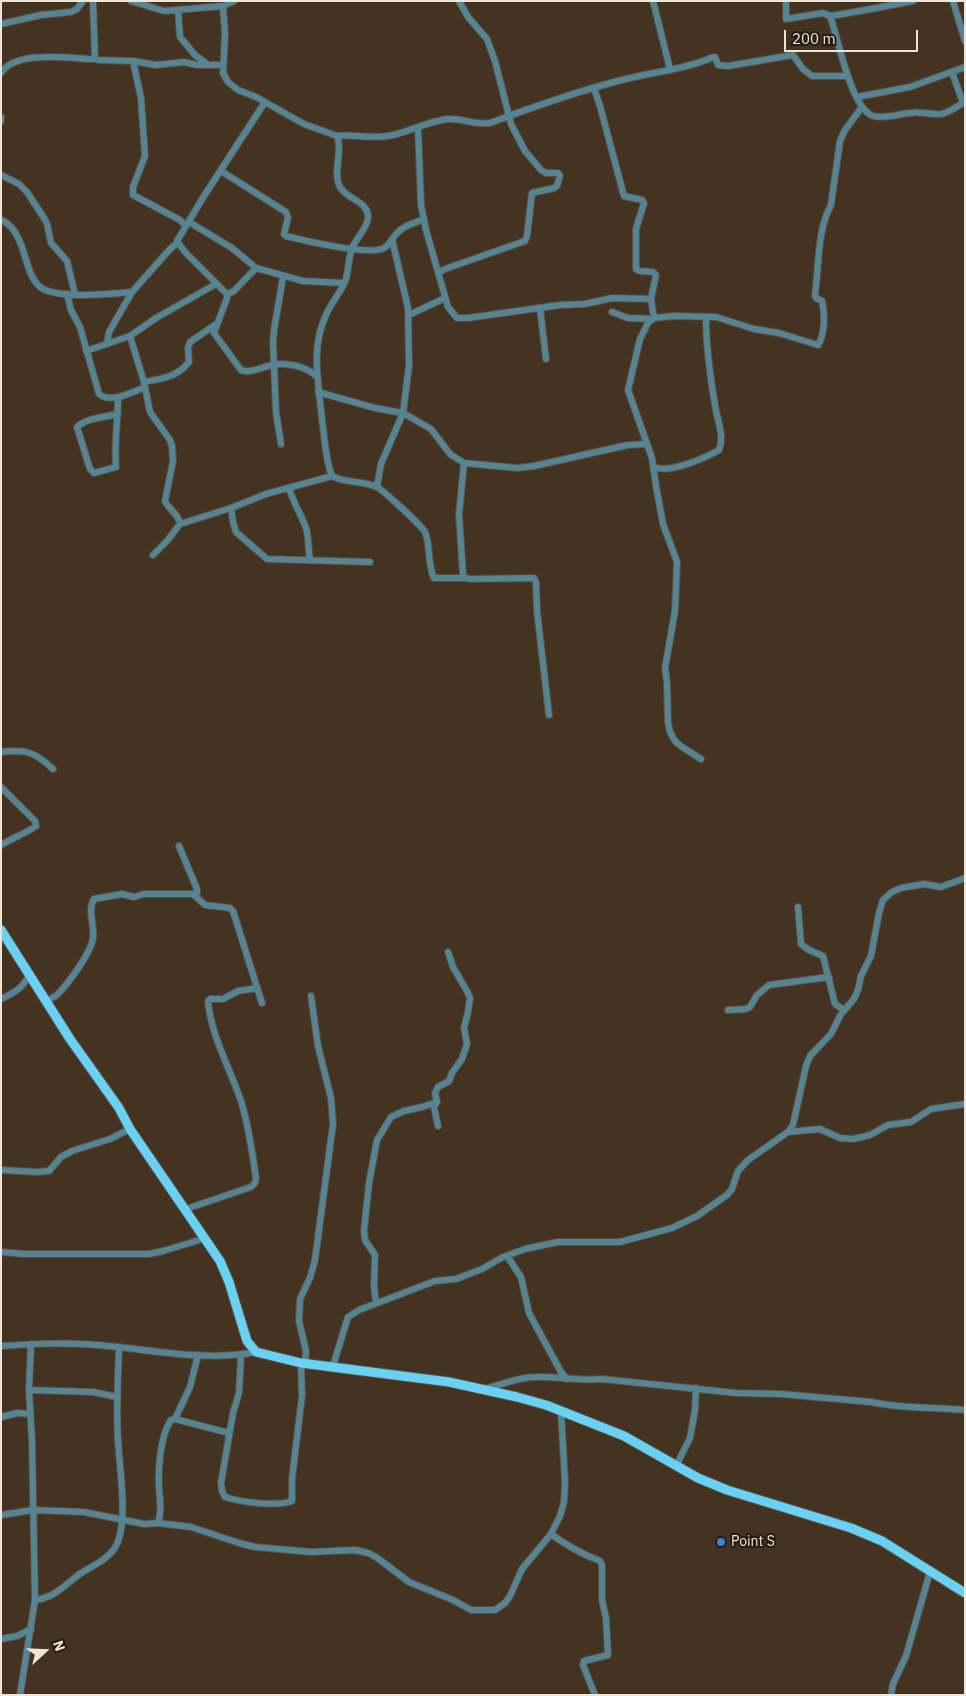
<!DOCTYPE html>
<style>
body{margin:0}
#map{position:relative;width:966px;height:1696px;overflow:hidden;background:#433320;font-family:"IBM Plex Sans",sans-serif}
canvas{display:block}
.frame{position:absolute;inset:0;border:2px solid #eee4d8;pointer-events:none}
.north{position:absolute;left:20px;top:1626px;width:50px;height:50px;-webkit-text-stroke:4px #241d14;paint-order:stroke;rotate:70deg;font-size:14px;font-weight:700;line-height:20px;text-align:center;color:#eee4d8}
.north::after{content:'';display:block;margin:auto;width:18px;height:22px;background:#eee4d8;clip-path:polygon(50% 0,100% 100%,50% 72%,0 100%)}
.scale{position:absolute;left:784px;top:30px;width:134px;height:22px;box-sizing:border-box;border:2px solid #eee4d8;border-top:0;padding-left:6px;font-size:15px;line-height:18px;white-space:nowrap;color:#eee4d8;-webkit-text-stroke:4px #241d14;paint-order:stroke}
</style>
<div id="map">
<canvas width="966" height="1696"></canvas>
<div class="frame"></div>
<div class="north">N</div>
<div class="scale">200 m</div>
</div>
<script>
const context = document.querySelector('canvas').getContext('2d');
context.lineJoin = 'round';
function stroke(path, color, width, dash) {
  context.strokeStyle = color;
  context.lineWidth = width;
  context.lineCap = dash ? 'butt' : 'round';
  context.setLineDash(dash || []);
  context.stroke(path);
}
function drawText(font, color, halo, rows, align = 'center') {
  context.font = font + ' "IBM Plex Sans",sans-serif';
  context.lineWidth = 4;
  context.setLineDash([]);
  context.textBaseline = 'middle';
  context.strokeStyle = halo;
  context.fillStyle = color;
  for (const [text, x, y, turn = 0] of rows) {
    context.save();
    context.translate(x, y);
    context.rotate((+turn || 0) * Math.PI / 180);
    context.textAlign = isNaN(turn) ? turn : align;
    if (halo) context.strokeText(text, 0, 0);
    context.fillText(text, 0, 0);
    context.restore();
  }
}
const minor = new Path2D(`
 M 93,1 L 95,59 L 98,60 L 133,61 L 141,98 L 145,156 L 133,187 L 133,195 L 180,220 L 186,226
 M 131,1 L 164,11 L 223,6 L 234,1
 M 653,1 L 670,69
 M 786,1 L 786,19 L 823,13 L 830,16 C 838,37 851,109 873,116 C 884,119 899,114 910,113 C 921,111 930,115 941,114 C 949,113 957,106 965,102
 M 953,1 L 965,41
 M 223,6 L 225,34 L 223,73 L 228,82 L 238,90 L 256,97 L 304,124 L 337,136 C 343,151 333,170 339,185 C 345,200 369,200 368,218 C 367,229 356,238 352,248 C 348,259 349,271 345,282 C 340,293 331,303 326,315 C 310,349 319,384 322,420 C 325,438 325,459 332,476 C 346,484 363,480 377,487 C 384,491 422,526 425,532 C 431,546 427,564 434,578 L 465,578
 M 178,10 L 180,37 L 195,55 L 207,64
 M 830,16 C 858,12 885,6 913,1
 M 1,24 L 41,15 L 71,12 L 77,9 L 83,1
 M 133,61 L 156,65 L 184,62 L 197,65 L 223,65
 M 952,72 L 963,103
 M 1,73 C 16,49 71,59 95,59
 M 594,88 L 600,106 L 624,196 L 642,200 L 644,203 L 636,229 L 636,269 L 640,271 L 653,272 L 656,275 L 651,299 L 654,318 L 648,323 L 640,339 L 628,390 L 652,458 L 656,486 L 663,524 L 677,562 L 675,611 L 665,668 L 667,683 L 668,722 L 670,732 L 675,741 L 682,747 L 701,759
 M 857,97 L 910,87 L 965,67
 M 265,102 L 204,196 L 177,241 L 185,252 L 227,294 L 227,298 L 214,333 L 241,370 C 250,374 262,367 272,365 C 286,362 306,366 316,376
 M 1,117 L 1,121
 M 418,128 L 421,205 L 426,230 L 448,307 L 457,318 L 468,318 L 560,305 L 585,304 L 612,298 L 651,299
 M 337,136 C 354,134 371,139 388,136 C 408,133 427,121 448,119 C 463,118 473,125 490,123 C 533,107 577,91 622,80 C 652,72 683,70 711,58 L 715,57 L 718,65 L 728,66 L 793,55 L 803,69 L 812,76 L 848,76
 M 221,171 L 286,212 L 288,218 L 284,234 L 286,236 C 305,241 370,256 384,248 C 390,245 392,238 397,233 C 403,226 414,223 424,219
 M 1,175 L 19,184 L 27,192 L 44,218 L 47,224 L 51,243 L 67,261 L 75,294
 M 1,220 C 14,226 17,235 22,247 C 26,259 30,278 39,286 C 54,300 112,294 132,292
 M 189,222 L 232,248 L 256,268 L 303,281 L 344,283
 M 438,273 L 445,269 L 525,241 L 527,236 L 532,193 L 554,188 L 557,186 L 560,176 L 558,173 L 546,173 L 541,170 L 525,151 L 511,124 L 495,61 L 487,39 L 468,17 L 459,1
 M 67,294 L 71,310 L 80,327 L 99,394 C 111,404 132,392 145,387
 M 227,294 L 234,291 L 256,268
 M 540,308 L 546,359
 M 612,312 L 628,318 L 653,319
 M 409,315 L 445,298
 M 654,318 L 674,316 L 716,317 L 754,329 L 779,333 L 818,345 C 825,335 825,313 822,301 L 816,298 L 815,295 C 819,267 817,230 831,205 L 840,141 L 845,130 L 862,107
 M 130,336 L 144,382 L 150,412 L 170,440 L 172,446 L 173,461 L 165,501 C 169,510 179,514 180,524 L 167,541 L 153,555
 M 107,344 L 109,332 L 132,292 L 171,248 L 178,243
 M 86,351 L 130,336 L 156,318 L 216,284
 M 144,382 C 163,378 176,378 189,362 L 188,348 L 190,342 L 215,325
 M 318,392 L 375,408 L 403,413 L 431,429 L 450,454 L 464,463 L 517,468 L 534,466 L 628,445 L 647,444
 M 118,397 C 118,421 114,444 116,467 L 94,473 L 90,469 L 77,427 C 86,418 105,417 118,414
 M 281,444 L 276,412 L 273,343 L 274,330 L 283,277
 M 464,463 L 459,515 L 463,574 L 465,578 L 471,579 L 534,578 L 536,582 L 537,611 L 549,715
 M 654,467 C 669,474 705,458 719,450 C 725,436 717,420 715,405 C 710,376 706,346 706,317
 M 377,487 L 381,464 L 403,413 L 409,366 L 408,308 L 392,239
 M 289,488 C 293,502 301,514 306,528 C 309,538 308,549 310,560
 M 231,508 L 233,522 L 236,532 L 267,559 L 370,562
 M 180,524 L 231,508 L 266,494 L 332,476
 M 1,752 C 26,749 35,752 53,769
 M 1,787 L 35,821 L 36,826 C 32,830 9,840 1,845
 M 179,846 L 197,889 L 197,893 L 193,894
 M 798,907 L 801,944 L 809,950 L 823,956 L 835,1004 L 844,1010
 M 1,999 C 14,993 23,988 29,975
 M 47,1001 C 50,999 54,997 57,995 C 68,984 91,953 93,938 C 95,925 87,911 94,899 L 122,894 L 134,897 L 144,894 L 193,894 L 205,905 L 230,908 L 233,911 L 262,1003
 M 728,1010 L 746,1009 L 750,1007 L 757,995 L 769,985 L 829,977
 M 438,1126 L 434,1107 L 437,1102 L 435,1093 L 438,1087 L 449,1081 L 452,1073 L 462,1059 L 467,1044 L 464,1028 L 468,1012 L 470,998 L 468,993 L 453,967 L 448,952
 M 788,1132 L 820,1129 L 840,1138 L 853,1139 L 870,1135 L 888,1125 L 911,1122 L 931,1109 L 965,1104
 M 1,1170 L 37,1172 L 49,1171 L 61,1157 L 72,1151 L 110,1139 L 130,1129
 M 186,1209 L 251,1187 L 255,1183 L 256,1178 C 252,1152 249,1126 241,1101 C 230,1068 211,1036 208,1001 L 210,999 L 223,999 L 238,991 L 257,988
 M 1,1252 L 24,1254 L 149,1254 L 163,1251 L 206,1238
 M 507,1256 L 521,1277 L 529,1313 L 561,1372 L 567,1379
 M 376,1303 L 374,1287 L 375,1255 L 365,1240 L 364,1231 L 369,1183 L 377,1140 L 391,1117 L 404,1111 L 422,1107 L 437,1102
 M 1,1346 C 33,1344 65,1342 97,1345 C 149,1349 204,1362 256,1352
 M 241,1355 L 239,1393 L 233,1413 L 221,1483 L 222,1491 L 225,1497 C 241,1502 276,1507 292,1501 L 292,1479 L 302,1396 L 301,1363
 M 305,1363 L 306,1351 L 299,1321 L 300,1299 L 310,1278 L 315,1260 L 333,1124 L 331,1098 L 318,1046 L 311,996
 M 333,1366 L 348,1317 L 359,1310 L 435,1281 L 456,1279 L 482,1269 L 503,1257 L 525,1249 L 558,1242 L 620,1242 L 672,1228 L 697,1216 L 727,1195 L 732,1189 L 738,1171 L 748,1160 L 788,1132 L 793,1125 L 806,1066 L 810,1056 L 831,1034 L 841,1014 L 854,999 L 858,990 L 861,976 L 871,956 L 879,913 L 883,900 L 892,892 L 901,888 L 924,884 L 941,887 L 965,878
 M 484,1389 C 501,1385 518,1377 535,1377 C 557,1376 579,1381 602,1379 L 736,1393 L 781,1394 L 871,1402 C 902,1409 934,1407 965,1410
 M 29,1390 L 93,1392 L 117,1397
 M 1,1417 L 17,1413 L 30,1414
 M 175,1419 L 190,1387 L 198,1355
 M 676,1466 L 690,1438 L 695,1410 L 696,1388
 M 1,1515 L 33,1510 L 84,1512 L 144,1524 L 158,1523 L 191,1527 L 239,1543 L 255,1547 L 312,1552 L 355,1550 L 368,1553 L 376,1557 L 409,1582 L 453,1600 L 471,1610 L 495,1610 L 505,1603 L 510,1596 L 522,1569 L 551,1534 L 560,1516 L 564,1502 L 565,1482 L 561,1411
 M 158,1523 C 162,1511 160,1501 159,1488 C 158,1469 160,1436 171,1420 L 175,1419 L 229,1433
 M 551,1534 C 567,1546 582,1554 600,1561 L 602,1565 L 602,1600 L 606,1618 L 608,1655 L 584,1661 L 583,1665 L 595,1695
 M 35,1600 C 53,1598 63,1587 77,1576 C 89,1567 105,1562 114,1549 C 130,1527 119,1466 118,1440 C 116,1409 118,1378 119,1348
 M 1,1639 L 17,1636 L 31,1629
 M 20,1695 L 35,1600 L 32,1441 L 29,1390 L 31,1344
 M 891,1695 L 893,1684 L 906,1656 L 930,1572`);
const major = new Path2D(`
 M 1,930 L 70,1039 L 119,1108 L 130,1129 L 220,1261 L 229,1282 L 247,1341 L 256,1352 L 301,1363 L 449,1382 L 517,1397 L 546,1405 L 624,1436 L 698,1478 L 727,1490 L 851,1528 L 882,1541 L 965,1593`);
const markers = [
 [721,1542,5,"#3f7fe0"]
];
const poiNames = [
 ["Point S",731,1542]
];
stroke(minor, '#5e4f3d', 8);
stroke(major, '#5e4f3d', 11);
stroke(minor, '#558495', 6);
stroke(major, '#69d1f3', 9);
for (const [x, y, r, color] of markers) {
  const dot = new Path2D();
  dot.arc(x, y, r, 0, 2 * Math.PI);
  context.fillStyle = color;
  context.fill(dot);
  stroke(dot, '#241d14', 2);
}
drawText('14px', '#eee4d8', '#241d14', poiNames, 'left');
</script>
